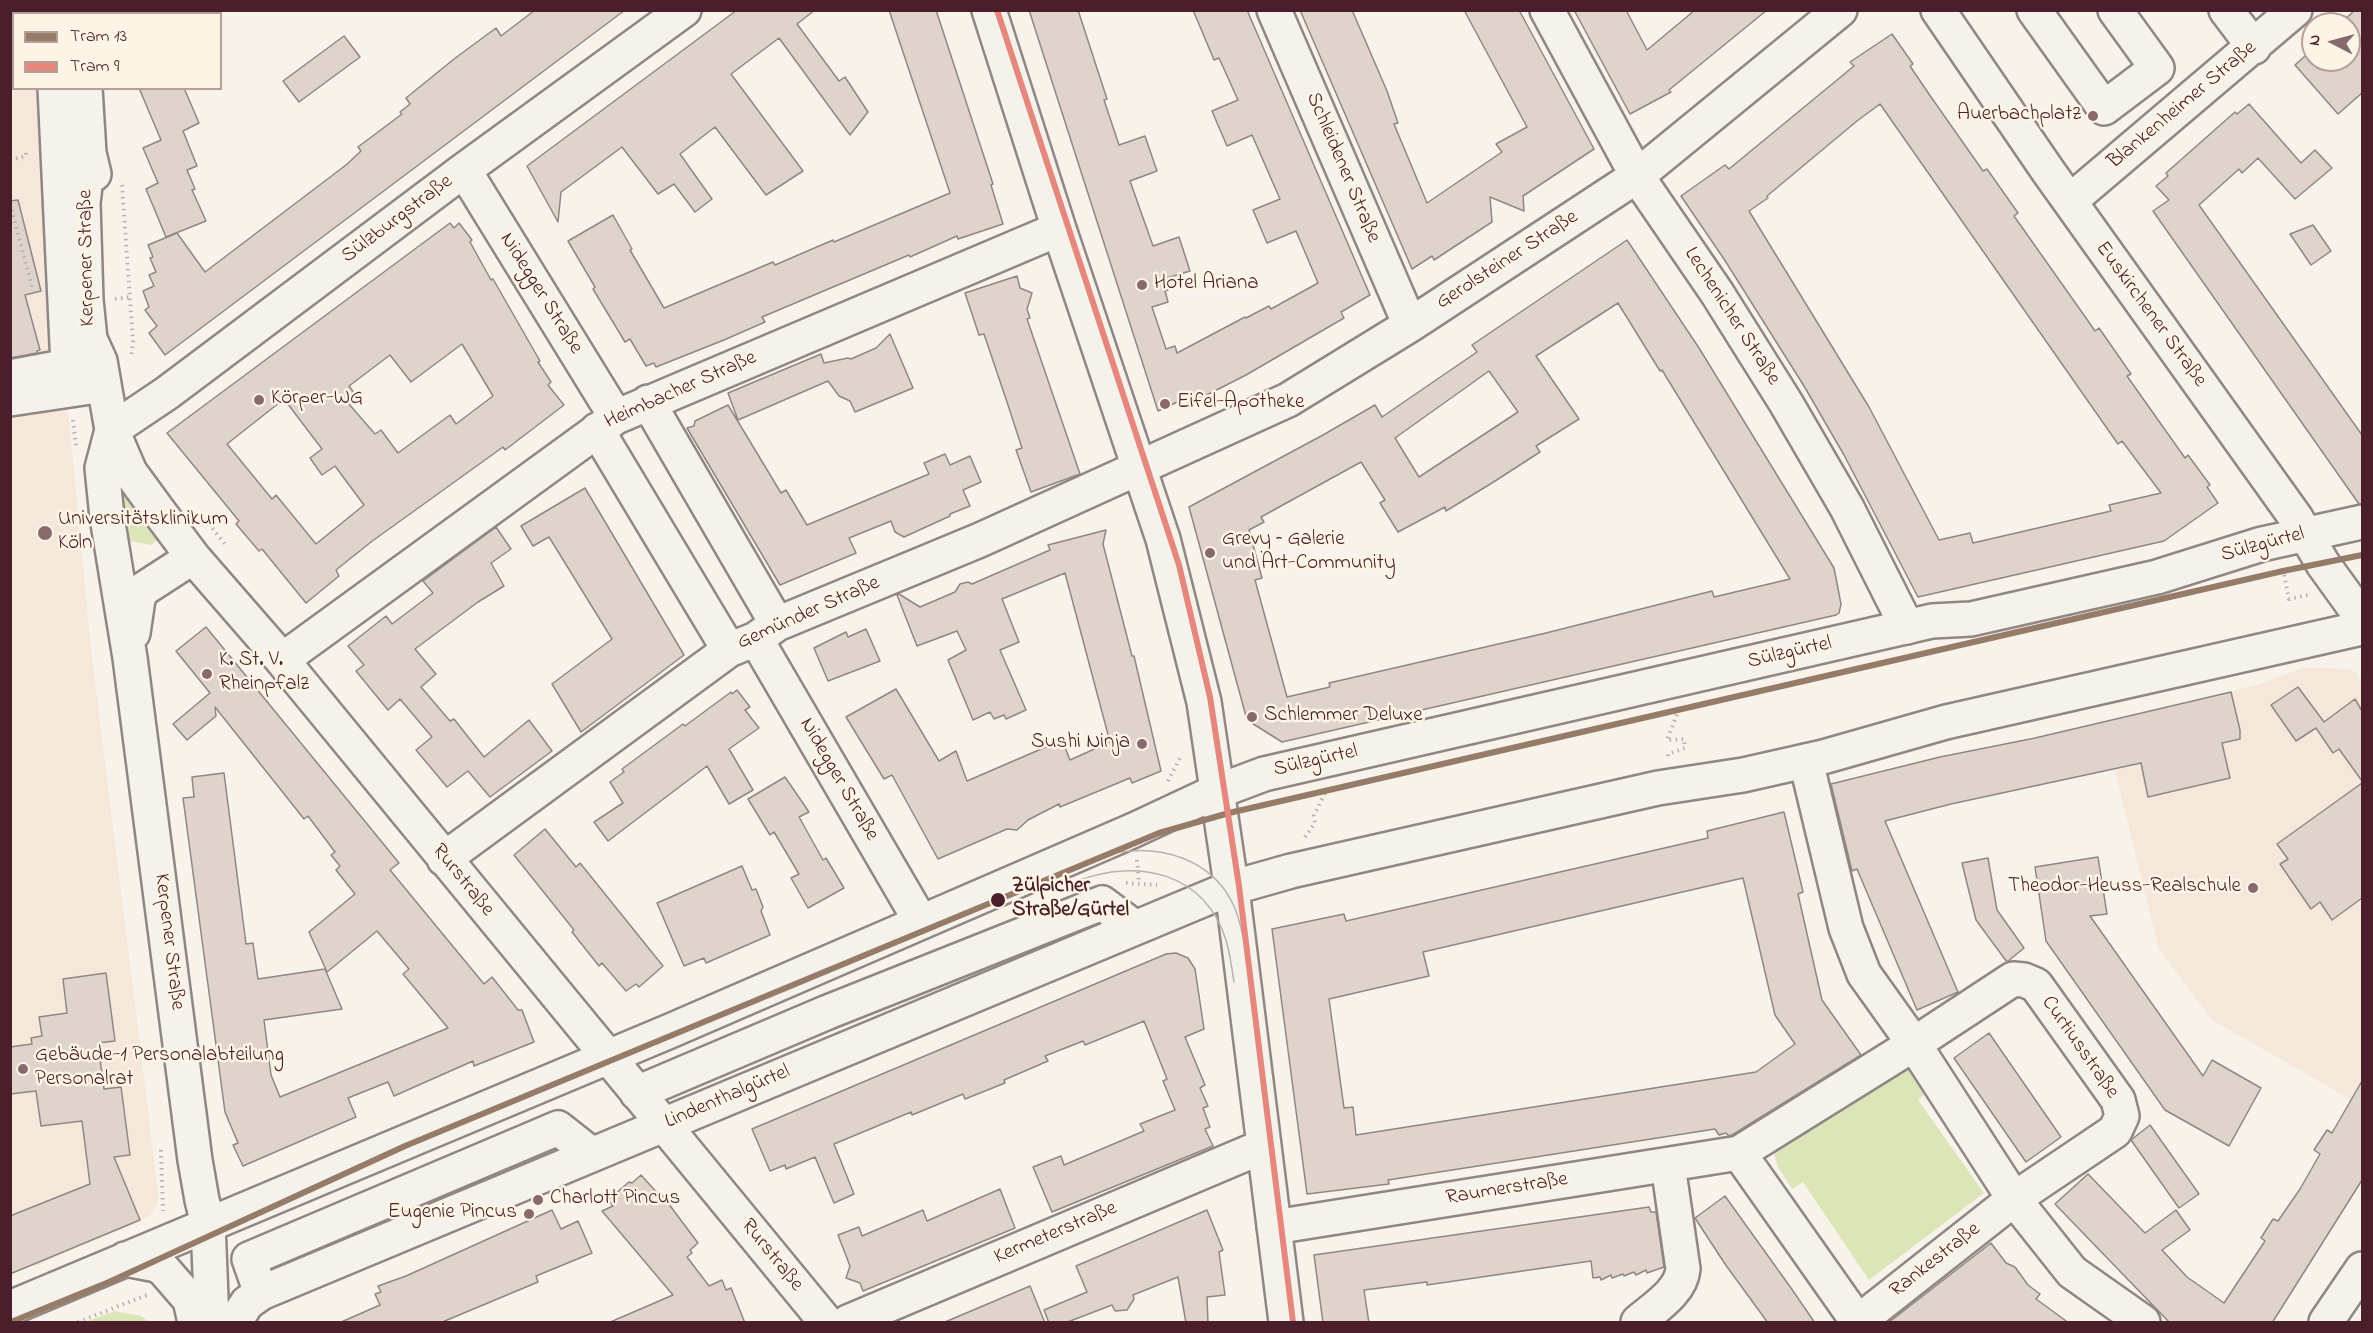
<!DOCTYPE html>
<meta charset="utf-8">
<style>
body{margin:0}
#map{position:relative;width:2373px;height:1333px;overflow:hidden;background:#f7f3ea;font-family:"Indie Flower",sans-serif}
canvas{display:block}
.frame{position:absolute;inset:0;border:12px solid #4a1f2b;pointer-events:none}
.legend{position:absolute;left:12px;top:12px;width:210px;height:78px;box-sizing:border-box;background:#fcf5e5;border:2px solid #b59f9b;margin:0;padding:8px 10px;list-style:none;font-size:18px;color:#4a1f2b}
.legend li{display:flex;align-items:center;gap:12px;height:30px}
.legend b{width:30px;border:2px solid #b59f9b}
.north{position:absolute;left:2301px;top:12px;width:60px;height:60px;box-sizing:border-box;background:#fcf5e5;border:2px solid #b59f9b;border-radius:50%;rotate:276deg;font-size:16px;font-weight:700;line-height:24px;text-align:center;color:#4a1f2b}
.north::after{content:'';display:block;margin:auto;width:21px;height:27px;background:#87696e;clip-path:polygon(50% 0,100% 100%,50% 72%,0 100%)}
</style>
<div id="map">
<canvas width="2373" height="1333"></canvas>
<div class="frame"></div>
<ul class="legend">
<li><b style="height:8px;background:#967b68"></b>Tram 13</li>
<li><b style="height:8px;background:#e6877e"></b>Tram 9</li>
</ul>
<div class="north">N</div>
</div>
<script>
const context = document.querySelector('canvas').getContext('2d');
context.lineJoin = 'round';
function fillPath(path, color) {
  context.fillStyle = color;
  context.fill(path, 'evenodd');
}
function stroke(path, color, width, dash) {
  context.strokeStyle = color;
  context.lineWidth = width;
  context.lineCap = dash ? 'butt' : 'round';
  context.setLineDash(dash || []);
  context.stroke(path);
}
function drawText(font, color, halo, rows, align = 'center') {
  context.font = font + ' "Indie Flower",sans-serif';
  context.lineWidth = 5;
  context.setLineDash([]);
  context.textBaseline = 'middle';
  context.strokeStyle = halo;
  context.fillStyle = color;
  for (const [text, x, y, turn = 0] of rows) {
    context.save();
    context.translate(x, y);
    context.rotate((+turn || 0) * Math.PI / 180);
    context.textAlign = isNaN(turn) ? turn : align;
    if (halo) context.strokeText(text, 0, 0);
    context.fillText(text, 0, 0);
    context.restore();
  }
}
const built = new Path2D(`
 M 10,11 L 37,11 L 37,13 L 14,14 L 14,88 L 42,89 L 52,346 L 69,418 L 91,648 L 159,1200 L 150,1216 L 34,1267 L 10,1212 Z
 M 2302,668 L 2350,669 L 2355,672 L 2362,681 L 2362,1106 L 2212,1020 L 2159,950 L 2103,722 L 2261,684 Z`);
const green = new Path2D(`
 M 117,482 L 157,540 L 151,545 L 131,541 L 118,542 Z
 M 1908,1063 L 1928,1091 L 1918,1100 L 1984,1193 L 1869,1280 L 1803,1182 L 1792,1189 L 1778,1167 L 1774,1154 L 1780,1144 Z
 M 115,1311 L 141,1316 L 149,1322 L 86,1322 Z`);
const building = new Path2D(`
 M 535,10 L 625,10 L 165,355 L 149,333 L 157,326 L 145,310 L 149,307 L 143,291 L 154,286 L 149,275 L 156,272 L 150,258 L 153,257 L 148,245 L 177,233 L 205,272 L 346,165 L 361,151 L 358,147 L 402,114 L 400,112 L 410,104 L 406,98 L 454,59 L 496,28 L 501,36 Z
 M 737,10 L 815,10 L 797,24 L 839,81 L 845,77 L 868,112 L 850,135 L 779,38 L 731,74 L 803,171 L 766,195 L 715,127 L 680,154 L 712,199 L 695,212 L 674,184 L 658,194 L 622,147 L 561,192 L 558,222 L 527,166 Z
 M 889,10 L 936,10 L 993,184 L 991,185 L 1003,224 L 958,239 L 957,236 L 910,257 L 909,255 L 762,317 L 765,322 L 724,340 L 656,367 L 654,363 L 646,366 L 630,339 L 625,342 L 593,289 L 595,287 L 568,241 L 613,215 L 632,249 L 630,250 L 664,308 L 773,262 L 775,265 L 833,240 L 834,242 L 950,193 Z
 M 1029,10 L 1078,10 L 1107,99 L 1104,100 L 1119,145 L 1145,136 L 1157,171 L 1130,181 L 1153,246 L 1179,237 L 1190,271 L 1164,279 L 1168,290 L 1165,291 L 1168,302 L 1152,307 L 1166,349 L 1175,346 L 1177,353 L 1245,317 L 1246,318 L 1269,306 L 1271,309 L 1318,283 L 1296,231 L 1267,243 L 1253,210 L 1280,199 L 1252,135 L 1227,146 L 1212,111 L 1238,100 L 1219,58 L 1214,60 L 1193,10 L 1247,10 L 1370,295 L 1341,312 L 1344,318 L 1246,375 L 1189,404 L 1186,398 L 1158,411 Z
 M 1300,10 L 1352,10 L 1387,91 L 1398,123 L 1394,124 L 1427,203 L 1502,152 L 1496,144 L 1527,127 L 1464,10 L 1519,10 L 1594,149 L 1523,196 L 1524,211 L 1490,197 L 1492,222 L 1434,260 L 1432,256 L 1412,269 Z
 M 1574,10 L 1626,10 L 1647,50 L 1695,10 L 1767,10 L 1669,90 L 1671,92 L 1630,114 Z
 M 2355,10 L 2362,10 L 2362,93 L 2338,114 L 2295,65 L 2313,49 L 2313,60 L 2349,60 L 2349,24 L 2340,24 Z
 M 1892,34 L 1913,64 L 1910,66 L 1931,97 L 1983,171 L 1987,169 L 2018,213 L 2014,216 L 2086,318 L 2095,331 L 2099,328 L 2131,374 L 2127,376 L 2185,458 L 2188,455 L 2210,485 L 2207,487 L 2218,503 L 2164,541 L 1918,597 L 1844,455 L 1804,386 L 1724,259 L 1681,196 L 1725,165 L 1729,169 L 1854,66 L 1850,62 ZM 1880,104 L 2118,444 L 2122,441 L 2161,493 L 2109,505 L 2111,511 L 1973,543 L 1970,533 L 1939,540 L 1869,407 L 1749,211 L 1768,198 L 1767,196 L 1857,121 Z
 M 344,36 L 360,57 L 299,102 L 283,81 Z
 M 139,88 L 184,88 L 199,123 L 183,131 L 197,166 L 187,170 L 195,189 L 192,190 L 206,221 L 166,237 L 146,189 L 158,183 L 143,148 L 161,140 Z
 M 2249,104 L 2301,163 L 2315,150 L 2332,168 L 2295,199 L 2258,158 L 2242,173 L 2239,169 L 2199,205 L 2362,435 L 2362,504 L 2359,504 L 2153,211 L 2169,200 L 2156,186 L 2168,176 L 2166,173 L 2235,112 L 2237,114 Z
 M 18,200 L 41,291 L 25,295 L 40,350 L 37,351 L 37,353 L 10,358 L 10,201 Z
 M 450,223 L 454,228 L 459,223 L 472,240 L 470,242 L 491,280 L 493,279 L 540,361 L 538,362 L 551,382 L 548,385 L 564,405 L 505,450 L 503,447 L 371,542 L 336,570 L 339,576 L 306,603 L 262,549 L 259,551 L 236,524 L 239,521 L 167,433 ZM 462,344 L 493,396 L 456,424 L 450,415 L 398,453 L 381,430 L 375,434 L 348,403 L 357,397 L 349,386 L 390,355 L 411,382 ZM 284,399 L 322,449 L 310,458 L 322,475 L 335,466 L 364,505 L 316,544 L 276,495 L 272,499 L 227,444 Z
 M 2313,225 L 2331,251 L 2311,265 L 2290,234 Z
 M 1627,240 L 1699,348 L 1834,568 L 1841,604 L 1839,613 L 1836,615 L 1282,742 L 1247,720 L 1189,507 L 1323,435 L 1375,405 L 1382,417 L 1477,352 L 1472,345 ZM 1618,303 L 1660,371 L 1662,370 L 1790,579 L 1714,597 L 1712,591 L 1546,633 L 1329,683 L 1330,687 L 1287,697 L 1255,580 L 1262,578 L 1249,530 L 1264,522 L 1261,517 L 1361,462 L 1385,500 L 1380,503 L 1398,532 L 1445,507 L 1446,511 L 1492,483 L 1540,452 L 1536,446 L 1579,419 L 1536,356 ZM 1489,371 L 1518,412 L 1419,477 L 1395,438 Z
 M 1017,276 L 1020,288 L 1032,293 L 1027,309 L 1030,318 L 1027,319 L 1080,474 L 1031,492 L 1016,450 L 1022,448 L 1008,405 L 984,334 L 979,335 L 965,293 Z
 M 890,334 L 913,388 L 855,412 L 850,401 L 839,396 L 828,381 L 738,420 L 728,393 L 821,354 L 824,363 L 848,358 L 851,359 L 876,348 Z
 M 728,405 L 781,493 L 786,490 L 807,525 L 929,474 L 924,463 L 945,454 L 950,465 L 970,456 L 981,482 L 963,490 L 970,506 L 950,514 L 950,516 L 904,537 L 895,532 L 891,521 L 849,538 L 856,553 L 780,585 L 687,428 L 694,426 L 695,421 Z
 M 585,488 L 684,655 L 581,732 L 552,684 L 612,639 L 549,537 L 533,546 L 521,526 Z
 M 496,527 L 511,549 L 491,563 L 504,586 L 478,602 L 415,649 L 436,674 L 421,687 L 450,721 L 454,719 L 484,757 L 529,720 L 552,751 L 490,797 L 468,771 L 447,787 L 416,750 L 432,737 L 400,699 L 388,710 L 356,671 L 364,665 L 348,646 L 386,616 L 392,624 L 433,593 L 423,581 Z
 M 1106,530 L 1103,544 L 1132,656 L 1134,656 L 1161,771 L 1132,783 L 1130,778 L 1060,807 L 1059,804 L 1028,820 L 1017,830 L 1007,829 L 938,859 L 892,775 L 884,779 L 846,717 L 896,689 L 939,761 L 956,751 L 967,781 L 1062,740 L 1070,760 L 1110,742 L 1065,573 L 1002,599 L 1019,642 L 1000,650 L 1026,710 L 1006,719 L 1004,715 L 994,719 L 990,712 L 973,720 L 948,660 L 966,650 L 957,631 L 917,646 L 897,595 L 899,594 L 920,607 L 955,592 L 960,584 L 968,582 L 972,584 L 1050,550 L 1048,545 Z
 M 206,627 L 399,863 L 390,870 L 446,938 L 484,984 L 492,977 L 518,1010 L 522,1010 L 534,1042 L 474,1066 L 473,1061 L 394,1096 L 388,1082 L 348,1098 L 356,1117 L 243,1166 L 233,1145 L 238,1143 L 225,1112 L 183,798 L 194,797 L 192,777 L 224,773 L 246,944 L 253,943 L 258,979 L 325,969 L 342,1009 L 264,1020 L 271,1075 L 280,1097 L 448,1028 L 403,974 L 409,969 L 377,931 L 327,972 L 309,932 L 355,894 L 336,870 L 340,866 L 331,855 L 335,852 L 308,816 L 304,819 L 215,707 L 216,716 L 187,740 L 173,724 L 210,693 L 176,651 Z
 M 866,629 L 880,661 L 828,681 L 814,648 L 846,632 L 848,637 Z
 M 2298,687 L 2324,722 L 2355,699 L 2362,711 L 2362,781 L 2339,749 L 2333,753 L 2316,728 L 2296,741 L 2271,705 Z
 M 737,690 L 750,707 L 745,710 L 759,728 L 729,749 L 753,790 L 729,804 L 707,766 L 608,841 L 594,822 L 623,803 L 610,782 L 624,772 L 622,769 L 683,724 L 685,726 L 731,692 L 732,694 Z
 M 2231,692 L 2240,730 L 2240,739 L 2222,743 L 2230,778 L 2148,797 L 2141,763 L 1951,804 L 1885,821 L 1958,992 L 1917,1010 L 1857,869 L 1852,871 L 1831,784 L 1940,757 L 2035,738 Z
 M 785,777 L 809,812 L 799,817 L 823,860 L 826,858 L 844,888 L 808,908 L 791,878 L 799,874 L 774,832 L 770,835 L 748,799 Z
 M 2362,783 L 2362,898 L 2332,920 L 2320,902 L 2311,909 L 2280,864 L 2288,859 L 2277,844 Z
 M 1784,812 L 1803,892 L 1798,894 L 1822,1000 L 1861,1055 L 1732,1135 L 1729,1136 L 1726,1133 L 1719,1135 L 1715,1129 L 1388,1180 L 1389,1184 L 1307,1194 L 1272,929 L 1344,914 L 1346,921 L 1473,892 L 1708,838 L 1707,831 ZM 1743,878 L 1775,1015 L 1795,1044 L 1756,1072 L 1356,1135 L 1353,1107 L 1344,1108 L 1329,999 L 1429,976 L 1423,952 Z
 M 545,829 L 576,867 L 580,863 L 663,966 L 639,987 L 636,984 L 626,991 L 602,963 L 599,966 L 572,932 L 574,930 L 514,855 Z
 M 2098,857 L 2107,914 L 2090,916 L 2203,1076 L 2212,1060 L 2261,1088 L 2229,1146 L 2165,1110 L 2046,941 L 2035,867 Z
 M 1988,858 L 1997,910 L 2024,948 L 2007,962 L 1976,920 L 1962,863 Z
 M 742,866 L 752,890 L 756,889 L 763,907 L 761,911 L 770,935 L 706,963 L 704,958 L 684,966 L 657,903 Z
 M 1176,953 L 1188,958 L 1195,969 L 1204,1029 L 1185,1037 L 1205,1085 L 1200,1088 L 1208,1106 L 1203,1108 L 1210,1127 L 1205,1129 L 1213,1146 L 1052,1212 L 1033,1167 L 1061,1156 L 1064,1165 L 1144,1131 L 1140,1124 L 1175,1110 L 1163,1081 L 1167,1079 L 1144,1021 L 1085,1045 L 1083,1041 L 1045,1056 L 1048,1061 L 1004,1080 L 1005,1083 L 965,1099 L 963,1094 L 912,1115 L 911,1112 L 834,1144 L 854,1194 L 834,1203 L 815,1157 L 786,1169 L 785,1165 L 770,1171 L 752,1129 L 1166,954 Z
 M 106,973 L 115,1041 L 98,1043 L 104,1089 L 121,1087 L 130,1155 L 114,1157 L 140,1220 L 10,1274 L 10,1216 L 90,1184 L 82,1121 L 41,1126 L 36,1091 L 10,1094 L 10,1047 L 32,1044 L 31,1038 L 42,1036 L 39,1017 L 67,1013 L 63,979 Z
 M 1989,1033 L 2061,1137 L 2026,1162 L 1954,1058 Z
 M 2362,1081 L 2362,1180 L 2272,1323 L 2170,1323 L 2055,1204 L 2088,1174 L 2145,1233 L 2176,1210 L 2190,1230 L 2162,1250 L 2187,1277 L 2224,1303 L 2265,1241 L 2261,1238 L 2273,1219 L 2278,1221 L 2300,1189 L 2320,1154 L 2314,1150 L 2327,1130 L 2332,1133 Z
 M 2150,1125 L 2199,1194 L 2179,1208 L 2131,1140 Z
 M 641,1175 L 660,1196 L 662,1195 L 698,1243 L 690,1250 L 692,1253 L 687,1257 L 709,1286 L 722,1280 L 726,1290 L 731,1288 L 745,1323 L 608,1323 L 673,1295 L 602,1211 L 613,1206 L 608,1200 L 629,1182 L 632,1183 Z
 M 1000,1189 L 1015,1228 L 863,1291 L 860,1283 L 846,1278 L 850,1266 L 838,1235 L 859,1227 L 862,1236 L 923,1210 L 927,1221 Z
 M 1725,1196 L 1791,1288 L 1815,1323 L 1768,1323 L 1725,1264 L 1695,1218 Z
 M 1649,1207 L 1651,1212 L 1656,1212 L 1664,1267 L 1647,1273 L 1646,1270 L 1636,1275 L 1634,1272 L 1624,1276 L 1623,1274 L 1612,1278 L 1611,1275 L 1601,1280 L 1600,1277 L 1593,1278 L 1591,1261 L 1427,1285 L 1427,1282 L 1364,1290 L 1369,1323 L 1323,1323 L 1314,1255 Z
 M 552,1210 L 561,1229 L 578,1221 L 592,1253 L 536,1276 L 538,1282 L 440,1323 L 339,1323 L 380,1305 L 375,1294 L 381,1292 L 378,1286 L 406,1276 Z
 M 1207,1210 L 1223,1250 L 1219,1252 L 1225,1295 L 1207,1297 L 1208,1323 L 1186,1323 L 1178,1277 L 1133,1295 L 1134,1299 L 1127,1310 L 1115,1311 L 1112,1305 L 1065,1323 L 1049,1323 L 1044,1310 L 1087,1292 L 1076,1266 Z
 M 1991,1243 L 2006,1263 L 2015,1267 L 2028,1285 L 2040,1294 L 2036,1299 L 2069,1323 L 1888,1323 Z
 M 1030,1286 L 1045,1323 L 945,1323 L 945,1322 Z`);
const path = new Path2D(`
 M 110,10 L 110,14
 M 27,14 L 28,10
 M 10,36 L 14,35
 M 10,160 L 26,156 L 26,152
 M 122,185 L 133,342 L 131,357
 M 10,204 L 33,290
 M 115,299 L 130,297
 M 73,420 L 76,446
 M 205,519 L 225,544
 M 2283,569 L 2289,599 L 2308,595
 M 1668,756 L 1668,754 L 1685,748 L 1684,739 L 1667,740 L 1679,709
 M 1168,781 L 1181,756
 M 1305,837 L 1315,823 L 1314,815 L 1326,791
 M 1137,860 L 1139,883
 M 1126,883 L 1157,885
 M 161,1150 L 163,1211
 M 78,1322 L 147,1295`);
const minor = new Path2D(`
 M 989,10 L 1059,229 L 1163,539 L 1204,702 L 1234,905 L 1286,1322
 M 1274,10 L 1410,325
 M 1547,10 L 1637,176 L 1717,293 L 1786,403 L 1847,508 L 1907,627
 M 1938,10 L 2048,171 L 2296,518 L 2323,564 L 2362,618
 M 2034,10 L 2104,108 L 2157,68 L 2115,10
 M 2226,10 L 2254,47
 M 74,14 L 75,10
 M 55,88 L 68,366
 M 85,88 L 89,153 L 94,174
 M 89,153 L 83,203 L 86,300 L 90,339 L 100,361 L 112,430 L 102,468 L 107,517 L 130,658 L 195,1160 L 202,1200 L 208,1224
 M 464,170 L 616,417
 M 2070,201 L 2295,10
 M 10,377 L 89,362
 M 10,399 L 104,385
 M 648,402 L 777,624
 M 112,430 L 130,472 L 157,509 L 193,557 L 273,649 L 826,1322
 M 112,430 L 167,393 L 464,170 L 684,10
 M 597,430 L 729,650
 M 133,633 L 138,599 L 142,590 L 193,557
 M 756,639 L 921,922
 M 282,660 L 616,417 L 1059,229
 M 1806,761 L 1846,928 L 1864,974 L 1914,1044 L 2014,1199 L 2072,1272 L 2143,1322
 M 444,859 L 729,650 L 756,639 L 777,624 L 980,540 L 1288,400 L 1410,325 L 1637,176 L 1840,10
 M 637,1093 L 828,1012 L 1102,903 L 1134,927
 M 1739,1153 L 1858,1322
 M 1274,1227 L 1739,1153 L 1914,1044 L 2013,979 L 2024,980 L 2036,985 L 2118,1100 L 2122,1116 L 2115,1131 L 2014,1199 L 1858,1322
 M 261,1293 L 249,1259 L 558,1128 L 591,1154
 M 848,1322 L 1264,1146
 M 1638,1322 C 1654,1308 1681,1292 1683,1269 L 1668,1165
 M 2326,1322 L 2362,1269`);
const major = new Path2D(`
 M 208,1224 L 212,1322
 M 125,1259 L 157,1265 L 164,1270 L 190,1300 L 195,1322
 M 10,1308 L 670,1031 L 1134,830 L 1211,794 L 1264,774 L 1932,621 L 1971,619 L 2157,577 L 2262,544 L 2362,522
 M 235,1322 L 247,1303 L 261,1293 L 1231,888 L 1291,871 L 1658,788 L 1743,775 L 1823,757 L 1946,722 L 2362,628`);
const tram = new Path2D(`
 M 1075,867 C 1088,862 1101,855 1114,853 C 1161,844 1211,859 1233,904 C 1240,918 1242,934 1246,949
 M 1077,881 C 1138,858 1204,872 1226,940 C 1230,954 1232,968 1234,982`);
const tram1 = new Path2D(`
 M 11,1322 L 109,1282 L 405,1146 L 1159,833 L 1229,813 L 2283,571 L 2362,555`);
const tram2 = new Path2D(`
 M 997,10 L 1179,565 L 1210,697 L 1239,886 L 1293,1322`);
const markers = [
 [2093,116,6,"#87696e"],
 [1142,285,6,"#87696e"],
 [259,400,6,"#87696e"],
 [1165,404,6,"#87696e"],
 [45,533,8,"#87696e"],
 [1210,553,6,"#87696e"],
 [207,674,6,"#87696e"],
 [1252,717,6,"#87696e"],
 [1142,744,6,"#87696e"],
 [2253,888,6,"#87696e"],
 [998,900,8,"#4a1f2b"],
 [23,1069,6,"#87696e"],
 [538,1200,6,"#87696e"],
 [529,1214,6,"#87696e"]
];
const streetNames = [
 ["Blankenheimer Straße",2183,106,-40],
 ["Schleidener Straße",1342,168,67],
 ["Sülzburgstraße",398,220,-37],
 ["Kerpener Straße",88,258,-91],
 ["Gerolsteiner Straße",1508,261,-33],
 ["Nidegger Straße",540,294,58],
 ["Euskirchener Straße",2150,315,54],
 ["Lechenicher Straße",1731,317,57],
 ["Heimbacher Straße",681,391,-24],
 ["Sülzgürtel",2263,546,-15],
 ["Gemünder Straße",809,614,-24],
 ["Sülzgürtel",1790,654,-13],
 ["Sülzgürtel",1316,762,-13],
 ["Nidegger Straße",838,780,60],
 ["Rurstraße",462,881,51],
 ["Kerpener Straße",168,942,83],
 ["Curtiusstraße",2079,1048,55],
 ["Lindenthalgürtel",728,1098,-23],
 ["Raumerstraße",1507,1190,-9],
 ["Kermeterstraße",1056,1234,-23],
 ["Rurstraße",771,1256,51],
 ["Rankestraße",1936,1261,-38]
];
const poiNames = [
 ["Auerbachplatz",2081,116,"right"],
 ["Hotel Ariana",1154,285],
 ["Körper-WG",271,400],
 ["Eifel-Apotheke",1177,404],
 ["Universitätsklinikum",58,521],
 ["Köln",58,545],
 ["Grevy – Galerie",1222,541],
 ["und Art-Community",1222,565],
 ["K. St. V.",219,662],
 ["Rheinpfalz",219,686],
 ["Schlemmer Deluxe",1264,717],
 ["Sushi Ninja",1130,744,"right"],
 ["Theodor-Heuss-Realschule",2241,888,"right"],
 ["Gebäude-1 Personalabteilung",35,1057],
 ["Personalrat",35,1081],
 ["Charlott Pincus",550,1200],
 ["Eugenie Pincus",517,1214,"right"]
];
const stopNames = [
 ["Zülpicher",1012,888],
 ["Straße/Gürtel",1012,912]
];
fillPath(built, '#f5e8db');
fillPath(green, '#dce5b8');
fillPath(building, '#dfd3cb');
stroke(building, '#908684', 1.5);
stroke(minor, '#908684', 38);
stroke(major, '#908684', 38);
stroke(path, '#b8b1ae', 4, [1.5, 4.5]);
stroke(minor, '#f5f2ec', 33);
stroke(major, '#f5f2ec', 33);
stroke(tram, '#b8b1ae', 1.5);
stroke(tram1, '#967b68', 6);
stroke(tram2, '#e6877e', 6);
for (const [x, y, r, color] of markers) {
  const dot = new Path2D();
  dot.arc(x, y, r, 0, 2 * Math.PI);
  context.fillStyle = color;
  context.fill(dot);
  stroke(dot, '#fcf5e5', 2);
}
drawText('21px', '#4a1f2b', '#fcf5e5', streetNames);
drawText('21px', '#4a1f2b', '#fcf5e5', poiNames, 'left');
drawText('bold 21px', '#4a1f2b', '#fcf5e5', stopNames, 'left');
</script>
